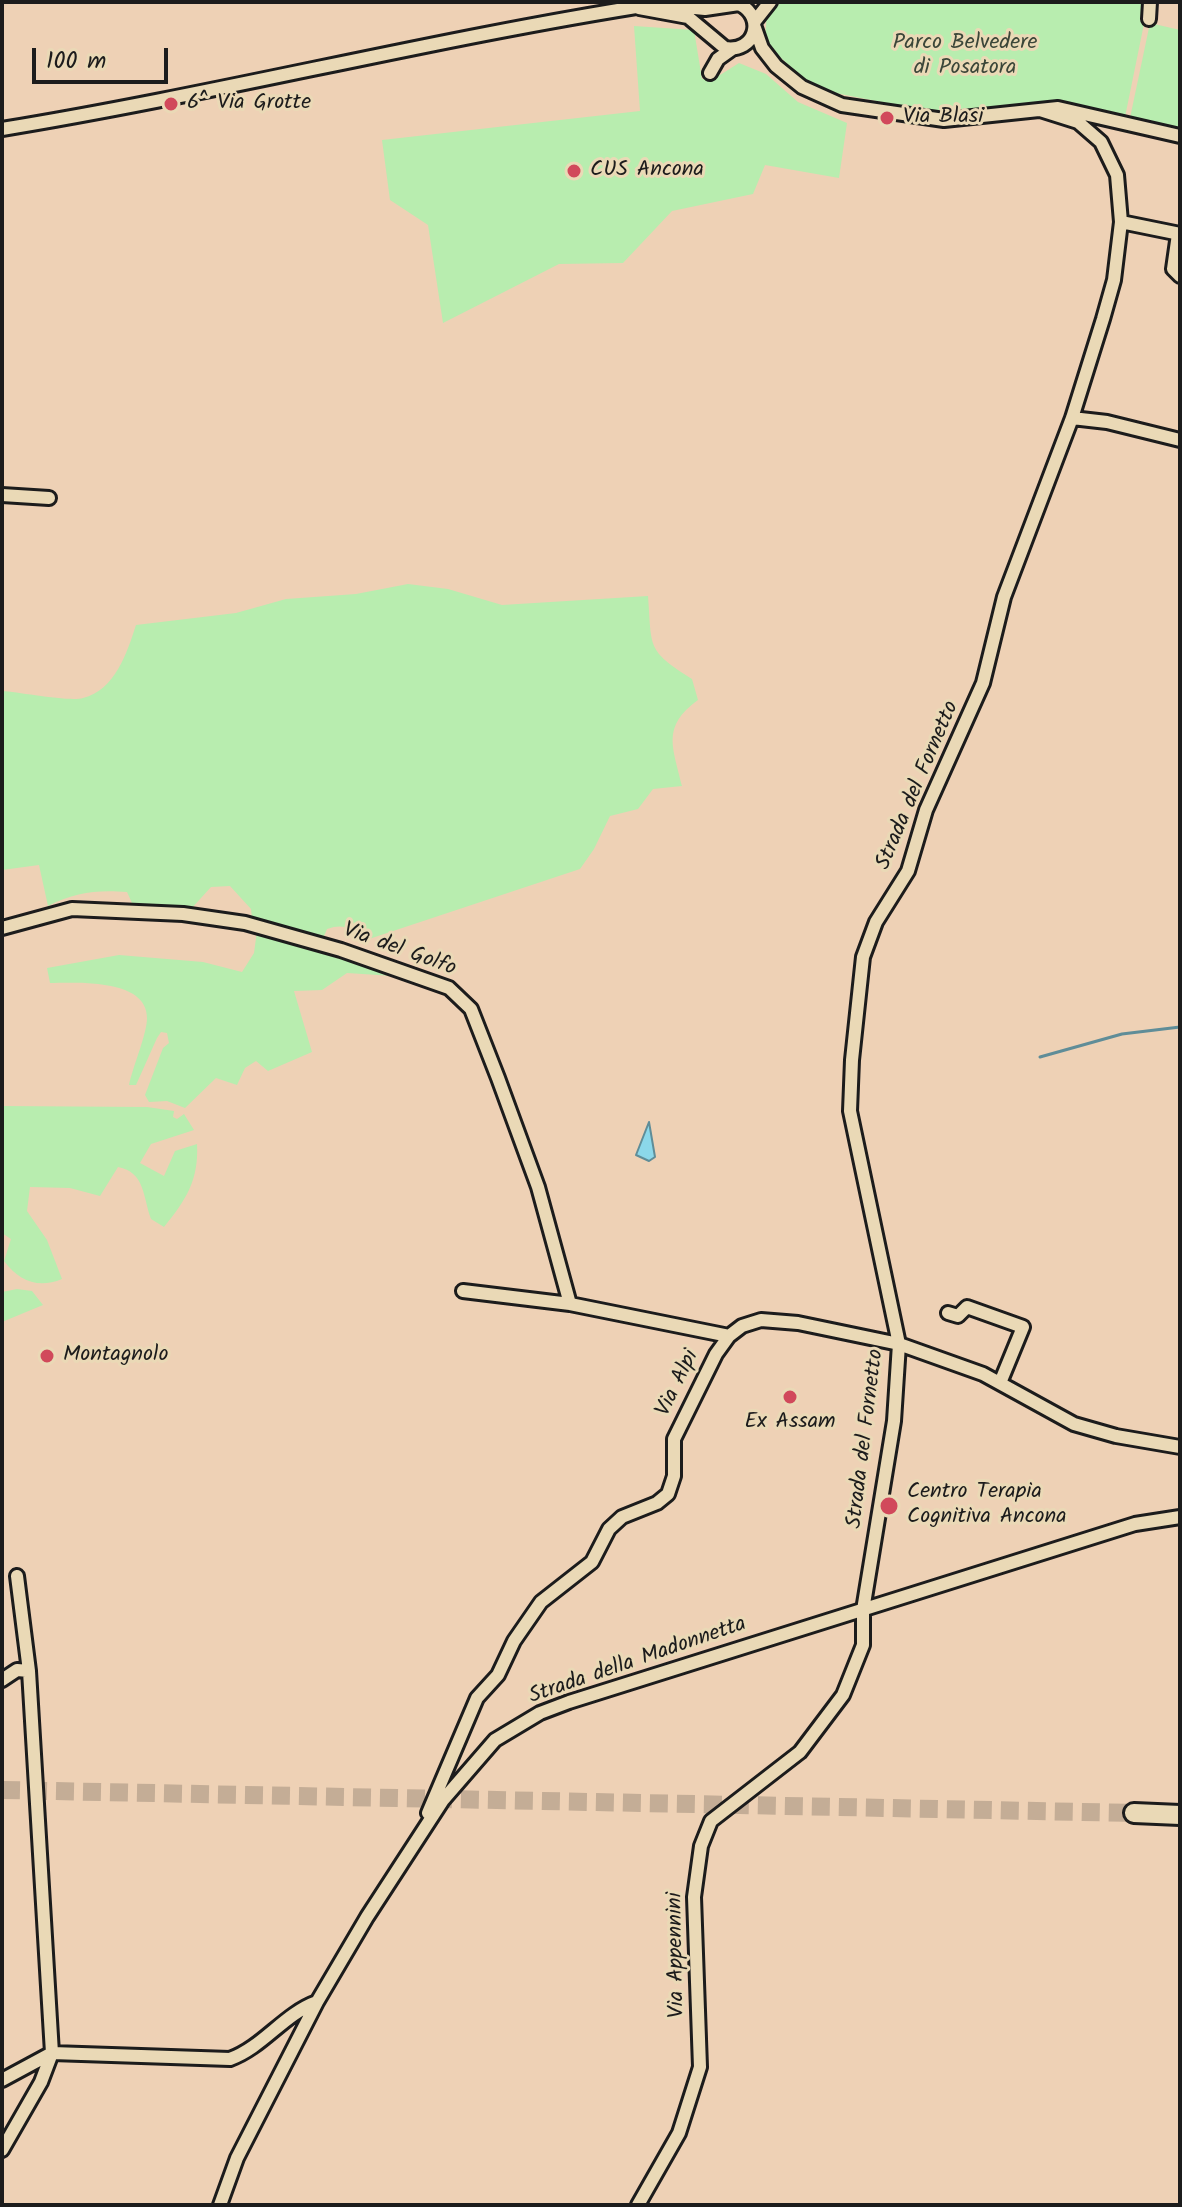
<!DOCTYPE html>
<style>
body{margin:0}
#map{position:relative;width:1182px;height:2207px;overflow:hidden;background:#eed1b5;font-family:Kalam,sans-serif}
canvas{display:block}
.frame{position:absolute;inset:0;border:4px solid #1c1c1c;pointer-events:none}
.scale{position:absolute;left:32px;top:48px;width:136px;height:36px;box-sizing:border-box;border:4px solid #1c1c1c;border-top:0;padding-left:10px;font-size:24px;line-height:28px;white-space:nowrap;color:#1c1c1c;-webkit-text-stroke:6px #ead9b6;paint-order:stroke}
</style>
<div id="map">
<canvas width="1182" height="2207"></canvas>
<div class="frame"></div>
<div class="scale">100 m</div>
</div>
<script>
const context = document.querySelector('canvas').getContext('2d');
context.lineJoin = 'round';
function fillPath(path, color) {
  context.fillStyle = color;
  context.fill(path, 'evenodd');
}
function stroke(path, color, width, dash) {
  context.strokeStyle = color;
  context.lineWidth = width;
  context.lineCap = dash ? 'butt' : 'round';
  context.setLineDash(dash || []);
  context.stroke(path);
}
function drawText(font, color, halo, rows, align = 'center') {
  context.font = font + ' Kalam,sans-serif';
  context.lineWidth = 6;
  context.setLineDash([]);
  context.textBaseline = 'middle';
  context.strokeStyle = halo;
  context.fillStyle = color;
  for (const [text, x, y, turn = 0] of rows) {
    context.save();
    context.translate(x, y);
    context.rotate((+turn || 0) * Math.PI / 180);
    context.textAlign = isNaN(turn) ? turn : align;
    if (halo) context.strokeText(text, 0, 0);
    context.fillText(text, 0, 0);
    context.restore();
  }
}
const green = new Path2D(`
 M 782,2 L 1145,2 L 1147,9 L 1125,117 L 1044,101 L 968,111 L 933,112 L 835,93 L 805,80 L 769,47 L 765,38 L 767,12 Z
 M 1150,23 L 1180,30 L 1180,130 L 1130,118 Z
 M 634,26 L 694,30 L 702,79 L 720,75 L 739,63 L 766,74 L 798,102 L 847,123 L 839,178 L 765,165 L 753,194 L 672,211 L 623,263 L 559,264 L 443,323 L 428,225 L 390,200 L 382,140 L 640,111 Z
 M 408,584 L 448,589 L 502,605 L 648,596 C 652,648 646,650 692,679 L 698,700 C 661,727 673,747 682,786 L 653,789 L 638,809 L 610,816 L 594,849 L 580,869 L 363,941 C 351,928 344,923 327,929 L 322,941 L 252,918 L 251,909 L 230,886 L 211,887 L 191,909 L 132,903 L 127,892 C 96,890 76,892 48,906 L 39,865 L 2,870 L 2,691 C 19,692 70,702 83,698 C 115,690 127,653 136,625 L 236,613 L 286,599 L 356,594 Z
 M 257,931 L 393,976 L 347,973 L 322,990 L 294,991 L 312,1052 L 268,1071 L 256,1061 L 245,1068 L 237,1085 L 216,1078 L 185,1108 L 167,1101 L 149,1102 L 145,1095 L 163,1048 L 169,1043 L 167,1033 L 161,1032 L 157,1038 L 136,1085 L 129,1085 C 133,1066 147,1034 147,1018 C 147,978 75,983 50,983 L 47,968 L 119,955 L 203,962 L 242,972 L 254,953 Z
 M 2,1106 L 147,1107 L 174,1111 L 173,1117 L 177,1119 L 184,1114 L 194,1130 L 151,1144 L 140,1163 L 164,1176 L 175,1151 L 197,1144 C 199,1180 186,1200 164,1227 L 151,1219 C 143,1197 145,1172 118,1167 L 100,1196 L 70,1188 L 30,1187 L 27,1211 L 47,1240 L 62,1279 C 38,1289 19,1281 4,1261 L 11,1239 L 2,1233 Z
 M 17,1289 L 32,1291 L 43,1305 L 2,1322 L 2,1292 Z`);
const water = new Path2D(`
 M 649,1122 L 655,1157 L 649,1161 L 636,1155 Z`);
const stream = new Path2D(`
 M 1040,1057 L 1122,1034 L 1180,1027`);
const highwayTunnel = new Path2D(`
 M 2,1790 L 1134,1813`);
const minor = new Path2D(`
 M 1149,19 L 1150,2
 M 755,21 L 770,2
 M 755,28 L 762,48 L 776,66 L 802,87 L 842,105 L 944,120 L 1058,108 L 1180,136
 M 710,73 L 718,59 L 732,49
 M 2,129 C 221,93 436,38 655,4 L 705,9 L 739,4 C 766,17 755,53 725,48 L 688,17 L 639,8
 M 1121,222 L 1180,234
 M 1178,234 L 1173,269 L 1180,276
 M 1072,418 L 1107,422 L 1180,440
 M 2,495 L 49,498
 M 2,928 L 72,909 L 183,914 L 245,923 L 341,950 L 449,988 L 471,1009 L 498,1078 L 538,1187 L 570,1304
 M 463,1291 L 570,1304 L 729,1336
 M 948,1313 L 958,1316 L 967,1307 L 1023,1327 L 1000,1383
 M 2,1680 L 17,1670 L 29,1671
 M 428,1813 L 477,1698 L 498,1675 L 514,1641 L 541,1602 L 592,1562 L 609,1529 L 622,1517 L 657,1503 L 668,1494 L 674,1476 L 674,1439 L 716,1354 L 729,1336 L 742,1326 L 761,1320 L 798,1323 L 899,1344 L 983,1374 L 1074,1424 L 1116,1436 L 1180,1447
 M 2,2080 L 52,2053 L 230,2059 C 263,2047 284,2014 317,2002
 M 2,2150 L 41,2082 L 52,2053 L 29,1671 L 17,1576
 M 220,2205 L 237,2158 L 317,2002 L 367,1917 L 443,1800 L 495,1740 L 540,1713 L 569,1702 L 1135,1524 L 1180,1517
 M 638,2205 L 679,2133 L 700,2067 L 694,1897 L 701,1846 L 711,1821 L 800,1752 L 843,1695 L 863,1645 L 863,1610 L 894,1421 L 899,1344 L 850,1111 L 852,1060 L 863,957 L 876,922 L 908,871 L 926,810 L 983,683 L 1004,597 L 1072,418 L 1103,319 L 1114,280 L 1121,222 L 1117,175 L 1101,142 L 1078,122 L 1040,110`);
const highway = new Path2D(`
 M 1134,1813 L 1180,1815`);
const markers = [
 [171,104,8,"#d1495b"],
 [887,118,8,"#d1495b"],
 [574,171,8,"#d1495b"],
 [47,1356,8,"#d1495b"],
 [790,1397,8,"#d1495b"],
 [889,1506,10,"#d1495b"]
];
const parkNames = [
 ["Parco Belvedere",965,44],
 ["di Posatora",965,69]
];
const poiNames = [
 ["6^ Via Grotte",187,104],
 ["Via Blasi",903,118],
 ["CUS Ancona",590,171],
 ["Montagnolo",63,1356],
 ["Ex Assam",790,1423,"center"],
 ["Centro Terapia",907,1493],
 ["Cognitiva Ancona",907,1518]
];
const streetNames = [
 ["Strada del Fornetto",919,786,-67],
 ["Via del Golfo",399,951,20],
 ["Via Alpi",679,1384,-64],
 ["Strada del Fornetto",867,1439,-83],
 ["Strada della Madonnetta",638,1662,-19],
 ["Via Appennini",678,1955,-91]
];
fillPath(green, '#b8edaf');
fillPath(water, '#8bd8ea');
stroke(water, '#5f8d98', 2);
stroke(stream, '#5f8d98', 3);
stroke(highwayTunnel, '#c4ad96', 18, [18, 9]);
stroke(minor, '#1c1c1c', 18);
stroke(highway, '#1c1c1c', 24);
stroke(minor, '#ead9b6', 12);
stroke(highway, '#ead9b6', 18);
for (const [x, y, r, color] of markers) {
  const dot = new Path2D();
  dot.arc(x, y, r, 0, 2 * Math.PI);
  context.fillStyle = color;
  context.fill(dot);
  stroke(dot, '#ead9b6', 3);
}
drawText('22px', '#3b4639', '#ead9b6', parkNames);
drawText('22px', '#1c1c1c', '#ead9b6', poiNames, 'left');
drawText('22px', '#1c1c1c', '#ead9b6', streetNames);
</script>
